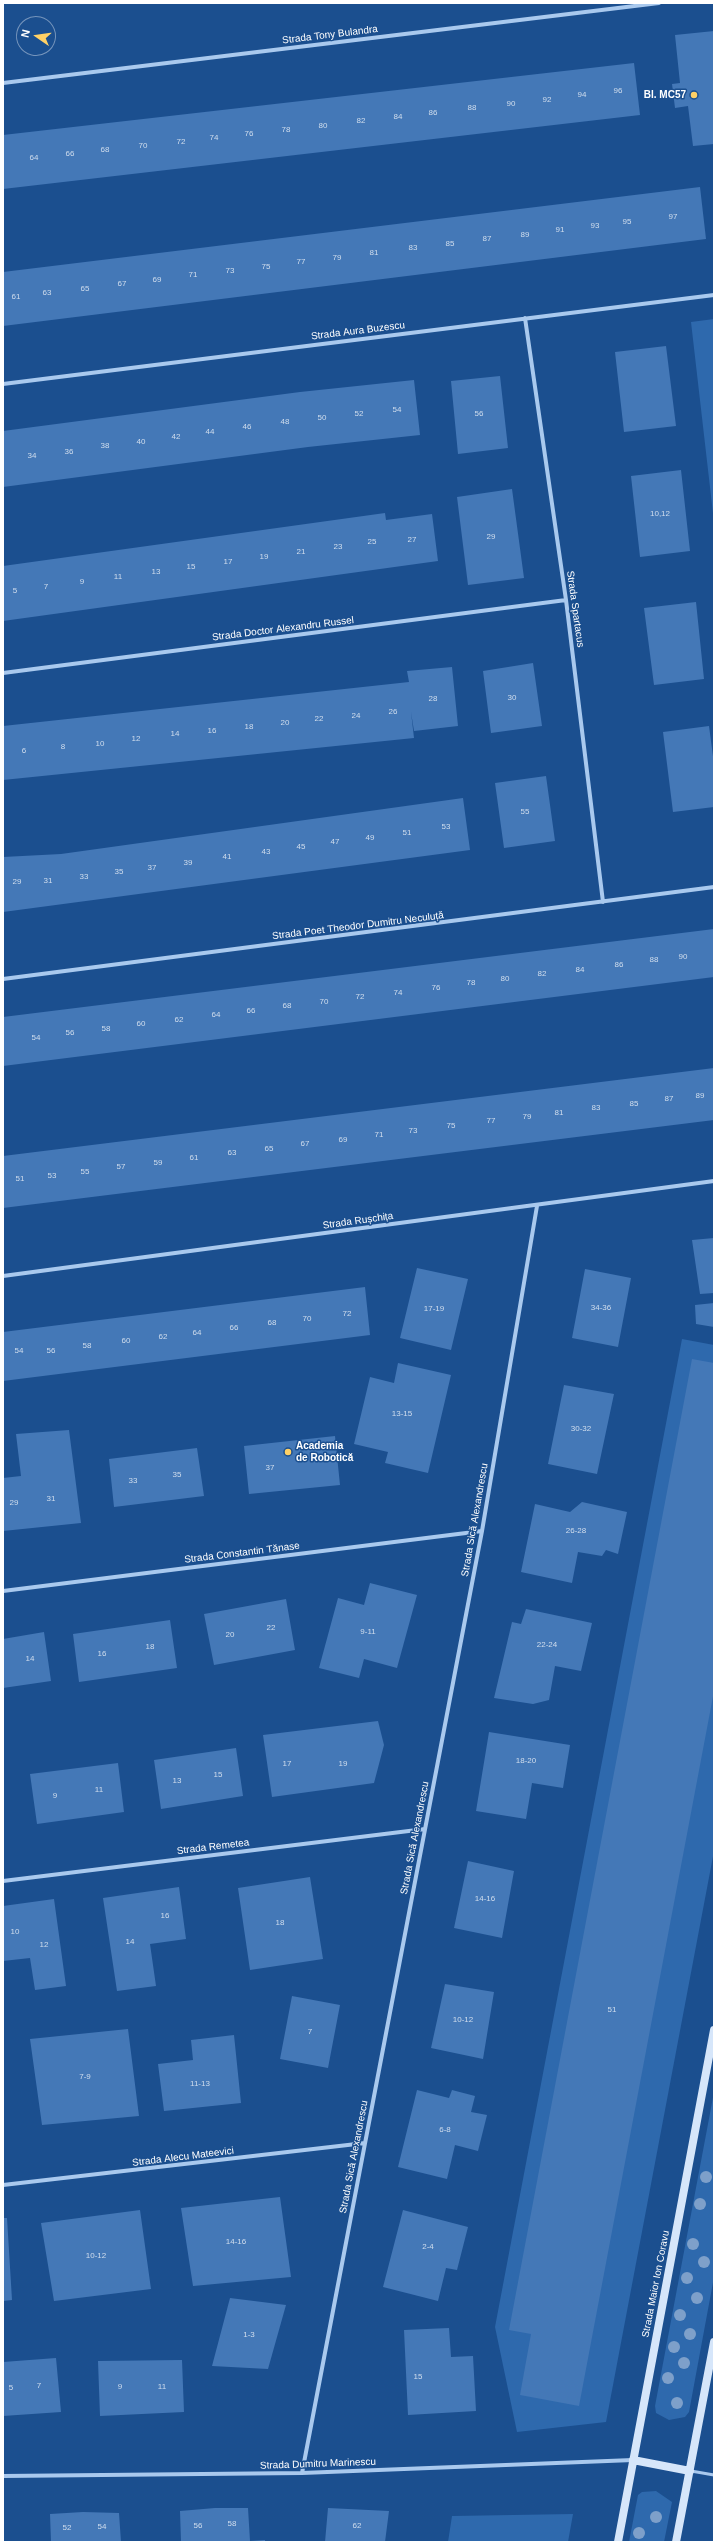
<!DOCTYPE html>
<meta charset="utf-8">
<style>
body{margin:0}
#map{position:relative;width:717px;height:2545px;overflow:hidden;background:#1b4f8f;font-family:Helvetica,sans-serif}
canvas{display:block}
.frame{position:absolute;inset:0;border:4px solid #fff;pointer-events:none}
.north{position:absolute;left:16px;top:16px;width:40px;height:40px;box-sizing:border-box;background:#1b4f8f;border:1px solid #7695bc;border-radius:50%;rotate:283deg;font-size:11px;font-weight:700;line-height:16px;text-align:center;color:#fff}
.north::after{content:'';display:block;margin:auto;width:14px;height:18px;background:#ffd166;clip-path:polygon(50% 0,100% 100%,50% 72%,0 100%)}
</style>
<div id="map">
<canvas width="717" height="2545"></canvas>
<div class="frame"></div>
<div class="north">N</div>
</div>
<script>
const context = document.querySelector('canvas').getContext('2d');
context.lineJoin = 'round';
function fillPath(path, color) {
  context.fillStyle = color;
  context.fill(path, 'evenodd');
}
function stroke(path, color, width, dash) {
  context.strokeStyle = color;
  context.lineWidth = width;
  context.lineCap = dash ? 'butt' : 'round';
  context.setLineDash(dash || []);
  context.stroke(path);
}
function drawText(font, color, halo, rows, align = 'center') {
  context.font = font + ' Helvetica,sans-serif';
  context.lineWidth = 3;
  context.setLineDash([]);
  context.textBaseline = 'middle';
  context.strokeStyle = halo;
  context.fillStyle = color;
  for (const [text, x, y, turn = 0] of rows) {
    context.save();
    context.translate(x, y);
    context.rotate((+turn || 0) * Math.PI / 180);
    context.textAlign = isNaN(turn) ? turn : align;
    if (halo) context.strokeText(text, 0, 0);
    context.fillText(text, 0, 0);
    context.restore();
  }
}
const green = new Path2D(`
 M 714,319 L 714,522 L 691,322 Z
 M 682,1339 L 714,1345 L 714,1851 L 606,2422 L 517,2432 L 495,2327 Z
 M 714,2092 L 714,2277 L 689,2412 L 685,2417 L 669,2420 L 656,2413 L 655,2406 Z
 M 656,2491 L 672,2502 L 664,2542 L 629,2542 L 638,2495 L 642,2492 Z
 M 573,2514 L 568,2542 L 448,2542 L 452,2516 Z`);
const building = new Path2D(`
 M 714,31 L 714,144 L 693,146 L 688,106 L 675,108 L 672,84 L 680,83 L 675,35 Z
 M 634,63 L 640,115 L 3,189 L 3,135 Z
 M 700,187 L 706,239 L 3,326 L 3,272 Z
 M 666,346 L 676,426 L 624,432 L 615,352 Z
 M 500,376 L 508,448 L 458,454 L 451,381 Z
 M 414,380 L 420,435 L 308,447 L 3,487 L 3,431 L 300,392 Z
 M 681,470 L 690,551 L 640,557 L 631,476 Z
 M 512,489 L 524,578 L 468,585 L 457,497 Z
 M 385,513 L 386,520 L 432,514 L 438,561 L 3,621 L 3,566 Z
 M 696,602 L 704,679 L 654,685 L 644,608 Z
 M 533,663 L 542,726 L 491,733 L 483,671 Z
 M 452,667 L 458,726 L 414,731 L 411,712 L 414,738 L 3,780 L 3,726 L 409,682 L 407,671 Z
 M 709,726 L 714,764 L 714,807 L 673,812 L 663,732 Z
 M 546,776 L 555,841 L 504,848 L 495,783 Z
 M 463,798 L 470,850 L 3,912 L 3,857 L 61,854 Z
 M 714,929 L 714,977 L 3,1066 L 3,1017 Z
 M 714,1068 L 714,1120 L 3,1208 L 3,1156 Z
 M 714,1238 L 714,1293 L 700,1294 L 692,1240 Z
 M 417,1268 L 468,1279 L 451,1350 L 400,1338 Z
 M 585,1269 L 631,1278 L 618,1347 L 572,1338 Z
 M 365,1287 L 370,1335 L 3,1381 L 3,1332 Z
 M 714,1303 L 714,1327 L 696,1324 L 695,1305 Z
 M 692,1359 L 714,1363 L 714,1691 L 579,2406 L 520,2395 L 531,2334 L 509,2330 Z
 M 398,1363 L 451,1375 L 428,1473 L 385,1463 L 388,1452 L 354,1444 L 370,1377 L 394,1383 Z
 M 564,1385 L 614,1394 L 597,1474 L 548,1464 Z
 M 69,1430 L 81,1523 L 3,1531 L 3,1478 L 21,1476 L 16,1434 Z
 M 335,1436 L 340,1485 L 249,1494 L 244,1446 Z
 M 197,1448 L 204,1496 L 114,1507 L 109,1459 Z
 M 582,1502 L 627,1512 L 618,1554 L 606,1550 L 602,1556 L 578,1552 L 572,1583 L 521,1572 L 535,1504 L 570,1512 Z
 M 370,1583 L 417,1595 L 397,1668 L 364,1659 L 359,1678 L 319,1668 L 338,1598 L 364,1605 Z
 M 286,1599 L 295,1650 L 214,1665 L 204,1614 Z
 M 526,1609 L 592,1623 L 581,1671 L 555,1666 L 549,1700 L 533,1704 L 494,1698 L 512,1622 L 521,1624 Z
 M 170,1620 L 177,1668 L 79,1682 L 73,1634 Z
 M 44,1632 L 51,1681 L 3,1688 L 3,1639 Z
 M 378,1721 L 384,1745 L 374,1783 L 272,1797 L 263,1735 Z
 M 489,1732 L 570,1745 L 563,1788 L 532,1783 L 526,1819 L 476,1811 Z
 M 236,1748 L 243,1796 L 161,1809 L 154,1760 Z
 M 118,1763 L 124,1812 L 37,1824 L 30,1774 Z
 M 468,1861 L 514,1871 L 502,1938 L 454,1928 Z
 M 310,1877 L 323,1959 L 250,1970 L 238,1888 Z
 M 179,1887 L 186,1939 L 150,1944 L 156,1986 L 117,1991 L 103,1898 Z
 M 54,1899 L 66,1986 L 35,1990 L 30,1958 L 3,1961 L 3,1906 Z
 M 445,1984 L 494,1992 L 483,2059 L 431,2048 Z
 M 292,1996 L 340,2005 L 328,2068 L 280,2059 Z
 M 128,2029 L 139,2116 L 42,2125 L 30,2039 Z
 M 234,2035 L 241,2103 L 164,2111 L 158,2064 L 193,2060 L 191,2040 Z
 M 417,2090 L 449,2098 L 452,2090 L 475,2096 L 471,2112 L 487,2115 L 478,2151 L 455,2145 L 447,2179 L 398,2167 Z
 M 280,2197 L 291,2277 L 193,2286 L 181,2208 Z
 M 140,2210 L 151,2289 L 54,2301 L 41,2223 Z
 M 403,2210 L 468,2227 L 457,2270 L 446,2268 L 438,2301 L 383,2287 Z
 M 3,2218 L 7,2218 L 12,2300 L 3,2301 Z
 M 230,2298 L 286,2305 L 268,2369 L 212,2366 Z
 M 449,2328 L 451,2357 L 473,2356 L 476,2411 L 408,2415 L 404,2330 Z
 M 56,2358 L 61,2412 L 3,2416 L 3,2362 Z
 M 182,2360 L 184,2412 L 100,2416 L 98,2361 Z
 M 215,2508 L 248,2508 L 250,2541 L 265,2540 L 265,2542 L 181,2542 L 180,2511 Z
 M 328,2508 L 389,2511 L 385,2542 L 325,2542 Z
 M 83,2512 L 119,2513 L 121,2542 L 51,2542 L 50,2514 Z`);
const lane = new Path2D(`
 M 691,2471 L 714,2475`);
const street = new Path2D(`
 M 3,83 L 659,3
 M 525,318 L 566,600 L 603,902
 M 3,384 L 714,295
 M 3,673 L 566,600
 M 3,979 L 714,887
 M 3,1276 L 714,1181
 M 3,1591 L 482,1531
 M 3,1881 L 425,1829
 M 3,2185 L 365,2143
 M 302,2473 L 482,1531 L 537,1206
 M 3,2476 L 302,2473 L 633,2460`);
const secondary = new Path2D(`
 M 633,2460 L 690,2471
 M 618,2542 L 714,2030
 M 676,2542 L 714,2342`);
const trees = [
 [706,2177],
 [700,2204],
 [693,2244],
 [704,2262],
 [687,2278],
 [697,2298],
 [680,2315],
 [690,2334],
 [674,2347],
 [684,2363],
 [668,2378],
 [677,2403],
 [656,2517],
 [639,2533]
];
const markers = [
 [694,95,4,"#ffd166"],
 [288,1452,4,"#ffd166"]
];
const numberNames = [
 ["96",618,91],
 ["94",582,95],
 ["92",547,100],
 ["90",511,104],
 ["88",472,108],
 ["86",433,113],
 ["84",398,117],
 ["82",361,121],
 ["80",323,126],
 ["78",286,130],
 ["76",249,134],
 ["74",214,138],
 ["72",181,142],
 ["70",143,146],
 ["68",105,150],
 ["66",70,154],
 ["64",34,158],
 ["97",673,217],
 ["95",627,222],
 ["93",595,226],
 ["91",560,230],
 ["89",525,235],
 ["87",487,239],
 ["85",450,244],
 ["83",413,248],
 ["81",374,253],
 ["79",337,258],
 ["77",301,262],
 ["75",266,267],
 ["73",230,271],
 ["71",193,275],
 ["69",157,280],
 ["67",122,284],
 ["65",85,289],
 ["63",47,293],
 ["61",16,297],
 ["54",397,410],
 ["52",359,414],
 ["56",479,414],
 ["50",322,418],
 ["48",285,422],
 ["46",247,427],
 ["44",210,432],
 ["42",176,437],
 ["40",141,442],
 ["38",105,446],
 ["36",69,452],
 ["34",32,456],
 ["10,12",660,514],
 ["29",491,537],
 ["27",412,540],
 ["25",372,542],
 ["23",338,547],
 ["21",301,552],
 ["19",264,557],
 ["17",228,562],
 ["15",191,567],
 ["13",156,572],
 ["11",118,577],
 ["9",82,582],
 ["7",46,587],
 ["5",15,591],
 ["30",512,698],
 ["28",433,699],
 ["26",393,712],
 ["24",356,716],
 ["22",319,719],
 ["20",285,723],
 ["18",249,727],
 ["16",212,731],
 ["14",175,734],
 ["12",136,739],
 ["10",100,744],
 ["8",63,747],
 ["6",24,751],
 ["55",525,812],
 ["53",446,827],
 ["51",407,833],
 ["49",370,838],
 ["47",335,842],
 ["45",301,847],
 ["43",266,852],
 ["41",227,857],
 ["39",188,863],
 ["37",152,868],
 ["35",119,872],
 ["33",84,877],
 ["31",48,881],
 ["29",17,882],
 ["90",683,957],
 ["88",654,960],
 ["86",619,965],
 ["84",580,970],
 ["82",542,974],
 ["80",505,979],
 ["78",471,983],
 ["76",436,988],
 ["74",398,993],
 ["72",360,997],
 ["70",324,1002],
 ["68",287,1006],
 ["66",251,1011],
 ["64",216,1015],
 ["62",179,1020],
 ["60",141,1024],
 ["58",106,1029],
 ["56",70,1033],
 ["54",36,1038],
 ["89",700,1096],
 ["87",669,1099],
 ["85",634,1104],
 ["83",596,1108],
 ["81",559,1113],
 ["79",527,1117],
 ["77",491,1121],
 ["75",451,1126],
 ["73",413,1131],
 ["71",379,1135],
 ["69",343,1140],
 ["67",305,1144],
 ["65",269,1149],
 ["63",232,1153],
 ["61",194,1158],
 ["59",158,1163],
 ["57",121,1167],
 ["55",85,1172],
 ["53",52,1176],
 ["51",20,1179],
 ["34-36",601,1308],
 ["17-19",434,1309],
 ["72",347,1314],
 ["70",307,1319],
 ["68",272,1323],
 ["66",234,1328],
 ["64",197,1333],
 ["62",163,1337],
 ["60",126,1341],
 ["58",87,1346],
 ["54",19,1351],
 ["56",51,1351],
 ["13-15",402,1414],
 ["30-32",581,1429],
 ["37",270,1468],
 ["35",177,1475],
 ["33",133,1481],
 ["31",51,1499],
 ["29",14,1503],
 ["26-28",576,1531],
 ["22",271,1628],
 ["9-11",368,1632],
 ["20",230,1635],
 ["22-24",547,1645],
 ["18",150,1647],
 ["16",102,1654],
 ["14",30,1659],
 ["18-20",526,1761],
 ["17",287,1764],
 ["19",343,1764],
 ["15",218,1775],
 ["13",177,1781],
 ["11",99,1790],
 ["9",55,1796],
 ["14-16",485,1899],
 ["16",165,1916],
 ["18",280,1923],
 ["10",15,1932],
 ["14",130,1942],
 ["12",44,1945],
 ["51",612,2010],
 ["10-12",463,2020],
 ["7",310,2032],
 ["7-9",85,2077],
 ["11-13",200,2084],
 ["6-8",445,2130],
 ["14-16",236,2242],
 ["2-4",428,2247],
 ["10-12",96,2256],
 ["1-3",249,2335],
 ["15",418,2377],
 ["7",39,2386],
 ["9",120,2387],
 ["11",162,2387],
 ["5",11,2388],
 ["58",232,2524],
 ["56",198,2526],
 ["62",357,2526],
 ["54",102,2527],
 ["52",67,2528]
];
const streetNames = [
 ["Strada Tony Bulandra",330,35,-7],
 ["Strada Aura Buzescu",358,331,-7],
 ["Strada Spartacus",575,609,82],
 ["Strada Doctor Alexandru Russel",283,629,-7],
 ["Strada Poet Theodor Dumitru Neculuță",358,926,-7],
 ["Strada Rușchița",358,1221,-8],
 ["Strada Sică Alexandrescu",475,1520,-80],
 ["Strada Constantin Tănase",242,1553,-7],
 ["Strada Sică Alexandrescu",415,1838,-79],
 ["Strada Remetea",213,1847,-7],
 ["Strada Alecu Mateevici",183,2157,-7],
 ["Strada Sică Alexandrescu",354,2157,-79],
 ["Strada Maior Ion Coravu",656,2284,-79],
 ["Strada Dumitru Marinescu",318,2464,-2]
];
const poiNames = [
 ["Bl. MC57",686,95],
 ["Academia",296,1446,"left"],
 ["de Robotică",296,1458,"left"]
];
fillPath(green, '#2e69ad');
fillPath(building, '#4478b7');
stroke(lane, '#a9c9ee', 3);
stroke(street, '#a9c9ee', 4);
stroke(secondary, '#d6e6fa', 8);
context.fillStyle = '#7ea0ca';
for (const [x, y] of trees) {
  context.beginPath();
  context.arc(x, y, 6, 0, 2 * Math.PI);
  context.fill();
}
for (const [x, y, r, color] of markers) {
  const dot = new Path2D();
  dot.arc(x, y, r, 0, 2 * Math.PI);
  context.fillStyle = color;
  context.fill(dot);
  stroke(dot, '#1b4f8f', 1.5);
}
drawText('8px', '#d0dded', null, numberNames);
drawText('10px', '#fff', '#1b4f8f', streetNames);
drawText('bold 10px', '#fff', '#1b4f8f', poiNames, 'right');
</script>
